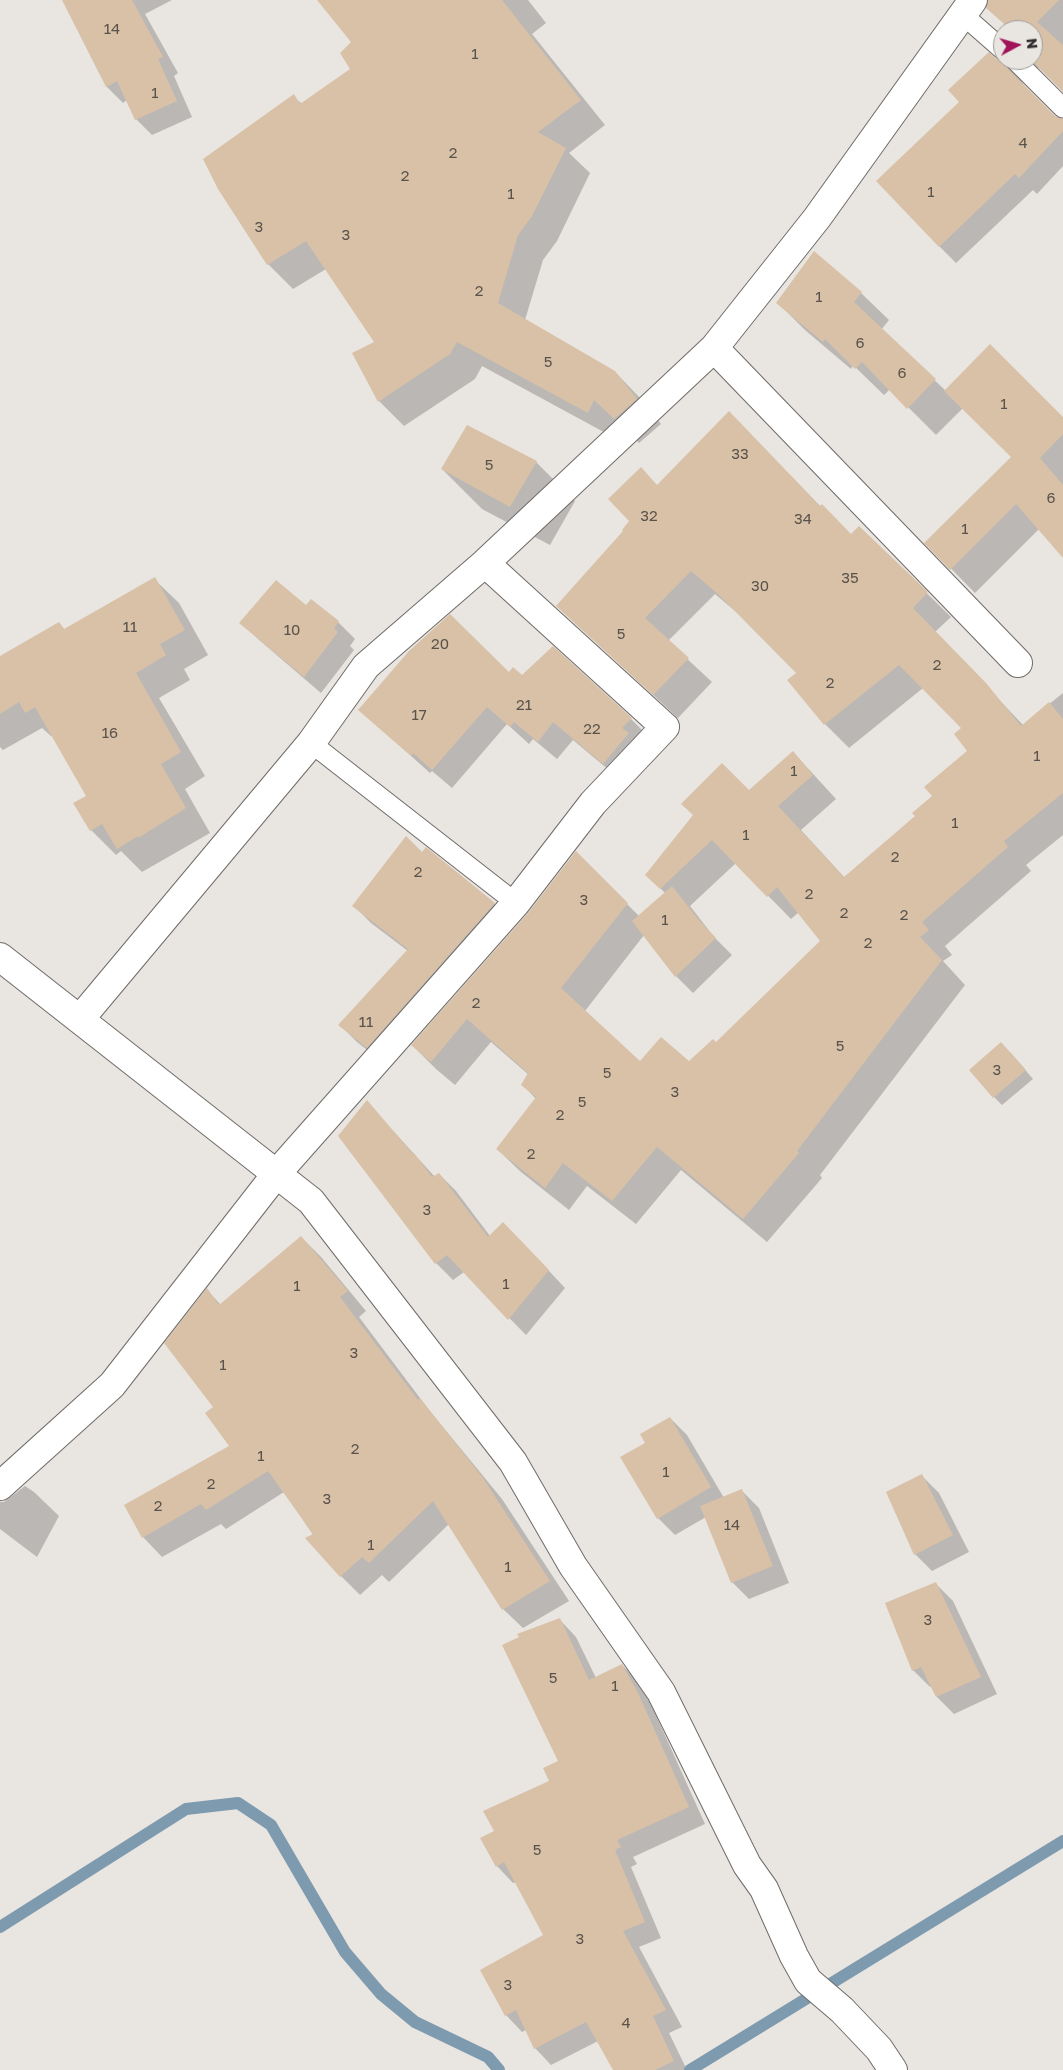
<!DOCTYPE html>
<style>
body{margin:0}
#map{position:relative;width:1063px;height:2070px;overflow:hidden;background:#e9e5e1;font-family:"Golos Text",sans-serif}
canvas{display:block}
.north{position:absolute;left:993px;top:20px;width:50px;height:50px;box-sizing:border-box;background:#e9e5e1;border:1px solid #9f9c99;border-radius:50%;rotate:84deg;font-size:14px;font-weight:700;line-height:20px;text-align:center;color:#2f2e2c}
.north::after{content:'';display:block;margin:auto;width:18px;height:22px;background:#a2145a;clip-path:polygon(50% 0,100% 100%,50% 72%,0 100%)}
</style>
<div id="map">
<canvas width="1063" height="2070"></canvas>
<div class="north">N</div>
</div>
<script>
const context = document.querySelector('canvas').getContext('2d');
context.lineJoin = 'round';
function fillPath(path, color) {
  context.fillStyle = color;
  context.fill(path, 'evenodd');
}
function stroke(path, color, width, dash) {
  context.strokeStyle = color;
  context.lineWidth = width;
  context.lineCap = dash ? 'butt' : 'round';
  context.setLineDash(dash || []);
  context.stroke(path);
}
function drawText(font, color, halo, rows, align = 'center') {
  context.font = font + ' "Golos Text",sans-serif';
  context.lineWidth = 5;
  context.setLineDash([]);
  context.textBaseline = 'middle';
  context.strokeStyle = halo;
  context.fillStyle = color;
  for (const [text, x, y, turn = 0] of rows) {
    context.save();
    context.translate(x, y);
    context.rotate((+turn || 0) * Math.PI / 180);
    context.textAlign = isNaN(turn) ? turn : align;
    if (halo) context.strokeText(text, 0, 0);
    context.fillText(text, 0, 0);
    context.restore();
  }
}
const shadow = new Path2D(`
 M 67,0 L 172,0 L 145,14 L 178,73 L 174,76 L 192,117 L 152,135 L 136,119 L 127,100 L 123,103 L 107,87 L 64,2 Z
 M 319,0 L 528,0 L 546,23 L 532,34 L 605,125 L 569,153 L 590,173 L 557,241 L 543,260 L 525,320 L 615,372 L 640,398 L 661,424 L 639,443 L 620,424 L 613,437 L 482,366 L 475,379 L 404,426 L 379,401 L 376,342 L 326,269 L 293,289 L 268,264 L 293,96 L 302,104 L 352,70 L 353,42 Z
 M 1000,0 L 1063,0 L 1063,90 L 1041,69 L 1032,66 L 1027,60 L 1033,60 L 1033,30 L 1011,30 L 990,10 Z
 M 995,60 L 1003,62 L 1021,79 L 1024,86 L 1055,117 L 1063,120 L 1063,166 L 1037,194 L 1033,190 L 956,263 L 939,246 Z
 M 861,293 L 889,320 L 881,330 L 946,391 L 1063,418 L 1063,557 L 1039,529 L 975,593 L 926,543 L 1013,457 L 963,408 L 936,435 L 890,389 L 884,395 L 853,365 L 851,369 L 805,330 L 778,303 Z
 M 729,412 L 821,507 L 851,535 L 859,527 L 951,617 L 935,632 L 1023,725 L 1063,693 L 1063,835 L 1026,865 L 1031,871 L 945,946 L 952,955 L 943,961 L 965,985 L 820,1175 L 822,1178 L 767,1242 L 681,1170 L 636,1224 L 587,1186 L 569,1210 L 521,1172 L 497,1149 L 536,1099 L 522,1084 L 529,1075 L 491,1042 L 455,1085 L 436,1069 L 412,1045 L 529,914 L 576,853 L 639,916 L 665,893 L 646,874 L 749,791 L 793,752 L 836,799 L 801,830 L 845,878 L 917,816 L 969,751 L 963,728 L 923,688 L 849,748 L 825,724 L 789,680 L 797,673 L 741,616 L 715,594 L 668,641 L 712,682 L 678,718 L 557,606 L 625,531 L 657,486 ZM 736,863 L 791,919 L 799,912 L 821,941 L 716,1043 L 689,1063 L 640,1063 L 585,1011 L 644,935 L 676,976 L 693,993 L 732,955 L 714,937 L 690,906 Z
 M 536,462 L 575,501 L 550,545 L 482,509 L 442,469 Z
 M 154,579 L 179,603 L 208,655 L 184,669 L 190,680 L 159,698 L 205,776 L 185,789 L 210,833 L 142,872 L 121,851 L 116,855 L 91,830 L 75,804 L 88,796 L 53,735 L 51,736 L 42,728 L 3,750 L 0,747 L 0,657 L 59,623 L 65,630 Z
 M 306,607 L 338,622 L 355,639 L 350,646 L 354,650 L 321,693 L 258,639 L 241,622 Z
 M 510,674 L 522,677 L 631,719 L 649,737 L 622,781 L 573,740 L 557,759 L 533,739 L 529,744 L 507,724 L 452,788 L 432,771 L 430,773 L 360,710 Z
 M 427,849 L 494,904 L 511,921 L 385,1064 L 357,1042 L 340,1025 L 408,951 L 371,923 L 354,906 Z
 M 1010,1052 L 1033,1079 L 1002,1105 L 994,1097 Z
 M 367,1102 L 435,1177 L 439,1174 L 456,1191 L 490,1236 L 520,1240 L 565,1288 L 526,1335 L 464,1272 L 453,1280 L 436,1263 L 340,1136 Z
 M 301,1237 L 321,1257 L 366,1311 L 359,1317 L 429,1410 L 502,1499 L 569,1601 L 523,1628 L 503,1609 L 449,1524 L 389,1582 L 382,1575 L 360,1595 L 341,1576 L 284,1492 L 226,1529 L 221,1524 L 162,1557 L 143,1537 L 231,1447 L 215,1407 L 207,1290 L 221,1305 Z
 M 670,1418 L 687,1435 L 724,1498 L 742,1491 L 759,1508 L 789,1583 L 749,1599 L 732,1582 L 706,1517 L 675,1535 L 658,1518 L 646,1443 Z
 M 922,1476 L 939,1493 L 969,1552 L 932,1571 L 915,1554 Z
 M 25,1486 L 34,1492 L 59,1516 L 37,1557 L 0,1529 L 0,1502 L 4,1502 Z
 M 936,1584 L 953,1601 L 997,1694 L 954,1714 L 937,1697 L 932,1686 L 930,1687 L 913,1670 Z
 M 560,1620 L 576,1637 L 596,1678 L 622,1665 L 639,1682 L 654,1711 L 705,1824 L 633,1857 L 637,1864 L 631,1867 L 661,1938 L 639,1947 L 682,2027 L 669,2033 L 687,2070 L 615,2070 L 598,2041 L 551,2065 L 535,2048 L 526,2030 L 522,2032 L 506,2015 L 545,1936 L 516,1882 L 513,1883 L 497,1866 L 496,1831 L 551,1781 L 559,1762 Z`);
const stream = new Path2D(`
 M 0,1927 L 186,1809 L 238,1803 L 271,1825 L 345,1952 L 381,1994 L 415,2022 L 488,2057 L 499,2070
 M 690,2070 L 1063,1841`);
const building = new Path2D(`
 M 62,0 L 132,0 L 163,57 L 158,59 L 177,101 L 135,120 L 117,81 L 106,87 Z
 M 317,0 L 502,0 L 581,100 L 538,132 L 566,148 L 532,216 L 518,235 L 498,303 L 615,371 L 637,399 L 614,419 L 594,400 L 588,413 L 457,342 L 450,354 L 378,402 L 352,353 L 374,342 L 306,241 L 267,265 L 218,189 L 203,159 L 294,94 L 300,104 L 350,69 L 340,53 L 351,42 Z
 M 988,0 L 1059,0 L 1037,22 L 1063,45 L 1063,92 L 1031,60 L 1033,60 L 1033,30 L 1011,30 L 986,8 Z
 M 989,52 L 996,59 L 1004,61 L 1007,68 L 1055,116 L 1063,119 L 1063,131 L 1019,178 L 1015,174 L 939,247 L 876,181 L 959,102 L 948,90 Z
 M 814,251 L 862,292 L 854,302 L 936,379 L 907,409 L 862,362 L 855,369 L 825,339 L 823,342 L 776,303 Z
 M 990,344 L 1063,417 L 1063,434 L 1040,458 L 1063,485 L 1063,558 L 1016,504 L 950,570 L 924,543 L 1011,457 L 944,391 Z
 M 729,411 L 820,506 L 822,504 L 851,534 L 859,526 L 928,592 L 913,608 L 986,683 L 1021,726 L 1049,702 L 1063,719 L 1063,793 L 1004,841 L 1008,847 L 922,922 L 929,930 L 920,937 L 942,960 L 797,1151 L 799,1153 L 743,1219 L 657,1147 L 612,1201 L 563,1163 L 545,1188 L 496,1149 L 536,1097 L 521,1085 L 528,1073 L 467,1019 L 431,1062 L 411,1045 L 528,913 L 576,851 L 628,903 L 561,988 L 640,1061 L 661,1037 L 689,1061 L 713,1039 L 716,1042 L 820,941 L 777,887 L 767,897 L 712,840 L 660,889 L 645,875 L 693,815 L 681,804 L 722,763 L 749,790 L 793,751 L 813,775 L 778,806 L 844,877 L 915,816 L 912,813 L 932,796 L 924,787 L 967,751 L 954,734 L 961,728 L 899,665 L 824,725 L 787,680 L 796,673 L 719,595 L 691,571 L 645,618 L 689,658 L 653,695 L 556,606 L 623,531 L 622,530 L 629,521 L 608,499 L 641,467 L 657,485 Z
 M 467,425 L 537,461 L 510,507 L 441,469 Z
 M 155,577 L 185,630 L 160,644 L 166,655 L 136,673 L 181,752 L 161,764 L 186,808 L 138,838 L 138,836 L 117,849 L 102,824 L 90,831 L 73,803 L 86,796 L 35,707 L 25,713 L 19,702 L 0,714 L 0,656 L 59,622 L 64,629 Z
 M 276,580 L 306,605 L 311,599 L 339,621 L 334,628 L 338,632 L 304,677 L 239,623 Z
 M 450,614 L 509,672 L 513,667 L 522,675 L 553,646 L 632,718 L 622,728 L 629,733 L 603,764 L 553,722 L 538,742 L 514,722 L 510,727 L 487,707 L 432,770 L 413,753 L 411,756 L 358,710 L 409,651 Z
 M 406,836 L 422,852 L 426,847 L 495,903 L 367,1048 L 338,1025 L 408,949 L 352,906 Z
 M 672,886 L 698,919 L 716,938 L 675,977 L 632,921 Z
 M 1001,1042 L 1026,1070 L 993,1098 L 969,1070 Z
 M 367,1100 L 413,1154 L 414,1153 L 432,1177 L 439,1173 L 488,1237 L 503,1222 L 549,1270 L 508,1320 L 447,1255 L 435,1264 L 338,1136 Z
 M 301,1236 L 348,1291 L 340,1297 L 418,1400 L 420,1398 L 483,1478 L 550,1581 L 502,1610 L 433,1501 L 369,1563 L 362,1557 L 340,1577 L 305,1538 L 313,1534 L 268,1471 L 206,1510 L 201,1504 L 142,1538 L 124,1505 L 229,1446 L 205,1413 L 213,1407 L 164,1343 L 207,1288 L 219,1305 Z
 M 670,1417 L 711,1487 L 657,1519 L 620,1457 L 645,1443 L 640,1434 Z
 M 922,1474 L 953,1535 L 914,1555 L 886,1492 Z
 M 742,1489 L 773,1566 L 731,1583 L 700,1506 Z
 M 936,1582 L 981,1677 L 936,1697 L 921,1667 L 912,1671 L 885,1603 Z
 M 560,1618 L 589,1680 L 622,1664 L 638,1693 L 689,1807 L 617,1840 L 621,1847 L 615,1850 L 645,1922 L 623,1931 L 666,2010 L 653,2016 L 674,2061 L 655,2070 L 613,2070 L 586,2022 L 534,2049 L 516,2010 L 505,2016 L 480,1970 L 543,1935 L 504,1862 L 496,1867 L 480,1838 L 494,1831 L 483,1811 L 549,1781 L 543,1768 L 558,1761 L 502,1645 L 519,1637 L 517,1634 Z`);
const lane = new Path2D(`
 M 962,14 L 1003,50
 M 1015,60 L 1063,108
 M 311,743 L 516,903`);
const street = new Path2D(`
 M 714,348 L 1018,663
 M 0,957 L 311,1201 L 513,1462 L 573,1566 L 661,1692 L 747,1865 L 764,1889 L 794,1956 L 808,1981 L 842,2010 L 879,2049 L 893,2070
 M 80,1019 L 311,743 L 366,666 L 485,563 L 714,348 L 817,218 L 973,0
 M 0,1486 L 112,1385 L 277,1173 L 516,903 L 593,803 L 665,727 L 485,563`);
const numberNames = [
 ["14",112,29],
 ["1",475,54],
 ["1",155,93],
 ["4",1023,143],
 ["2",453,153],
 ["2",405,176],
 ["1",931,192],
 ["1",511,194],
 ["3",259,227],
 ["3",346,235],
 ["2",479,291],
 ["1",819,297],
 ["6",860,343],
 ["5",548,362],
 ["6",902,373],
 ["1",1004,404],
 ["33",740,454],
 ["5",489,465],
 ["6",1051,498],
 ["32",649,516],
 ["34",803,519],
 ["1",965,529],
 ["35",850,578],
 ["30",760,586],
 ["11",130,627],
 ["10",292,630],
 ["5",621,634],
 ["20",440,644],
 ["2",937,665],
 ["2",830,683],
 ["21",524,705],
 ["17",419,715],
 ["22",592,729],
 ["16",110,733],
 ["1",1037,756],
 ["1",794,771],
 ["1",955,823],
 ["1",746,835],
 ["2",895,857],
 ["2",418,872],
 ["2",809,894],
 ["3",584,900],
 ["2",844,913],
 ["2",904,915],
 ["1",665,920],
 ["2",868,943],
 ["2",476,1003],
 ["11",366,1022],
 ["5",840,1046],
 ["3",997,1070],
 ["5",607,1073],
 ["3",675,1092],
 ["5",582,1102],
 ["2",560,1115],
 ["2",531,1154],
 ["3",427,1210],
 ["1",506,1284],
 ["1",297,1286],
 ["3",354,1353],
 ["1",223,1365],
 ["2",355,1449],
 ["1",261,1456],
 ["1",666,1472],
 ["2",211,1484],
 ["3",327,1499],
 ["2",158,1506],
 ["14",732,1525],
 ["1",371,1545],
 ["1",508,1567],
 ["3",928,1620],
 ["5",553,1678],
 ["1",615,1686],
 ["5",537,1850],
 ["3",580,1939],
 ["3",508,1985],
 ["4",626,2023]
];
fillPath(shadow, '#0003');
stroke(stream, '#7e9aaf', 12);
fillPath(building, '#d9c1a7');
stroke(lane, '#6f6b68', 21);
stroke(street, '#6f6b68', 30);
stroke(lane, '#fff', 19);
stroke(street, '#fff', 28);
drawText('15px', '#5a534b', null, numberNames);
</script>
